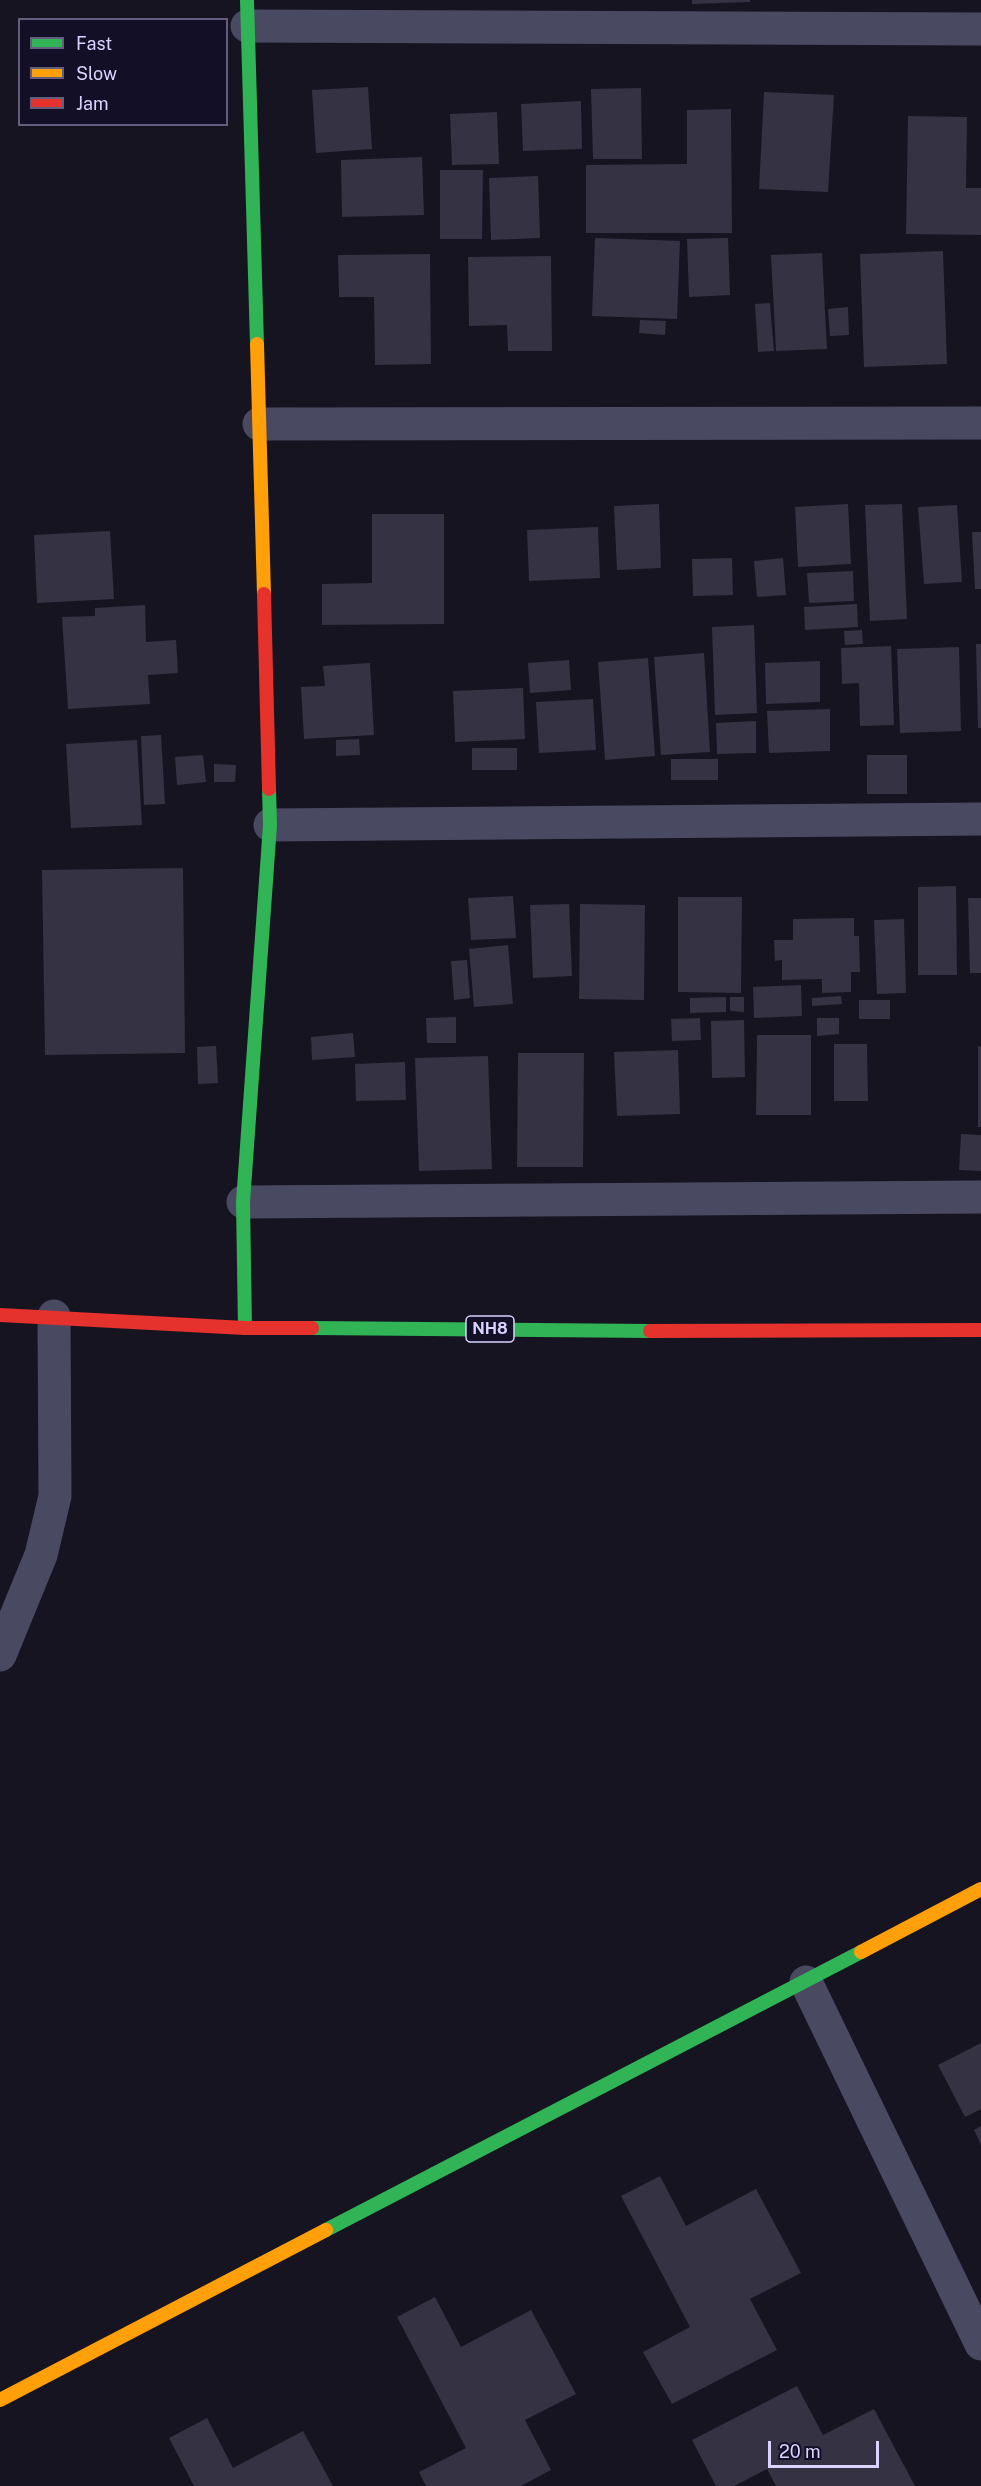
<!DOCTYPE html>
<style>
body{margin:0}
#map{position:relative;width:981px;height:2486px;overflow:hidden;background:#161421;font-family:"Public Sans",sans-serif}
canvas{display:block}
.legend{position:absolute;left:18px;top:18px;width:210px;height:108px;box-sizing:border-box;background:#130f26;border:2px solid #625e7d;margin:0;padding:8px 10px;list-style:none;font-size:18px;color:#d9d4ff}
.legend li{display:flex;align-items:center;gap:12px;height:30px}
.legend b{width:30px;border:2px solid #625e7d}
.scale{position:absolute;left:768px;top:2441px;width:111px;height:27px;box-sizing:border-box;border:3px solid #d9d4ff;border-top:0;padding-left:8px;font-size:18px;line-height:21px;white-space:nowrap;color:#d9d4ff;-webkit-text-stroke:4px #130f26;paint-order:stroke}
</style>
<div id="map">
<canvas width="981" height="2486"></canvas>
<ul class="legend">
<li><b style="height:8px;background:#30b455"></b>Fast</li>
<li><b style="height:8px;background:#ff9f0a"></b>Slow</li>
<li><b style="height:8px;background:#e5322d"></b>Jam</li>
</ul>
<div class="scale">20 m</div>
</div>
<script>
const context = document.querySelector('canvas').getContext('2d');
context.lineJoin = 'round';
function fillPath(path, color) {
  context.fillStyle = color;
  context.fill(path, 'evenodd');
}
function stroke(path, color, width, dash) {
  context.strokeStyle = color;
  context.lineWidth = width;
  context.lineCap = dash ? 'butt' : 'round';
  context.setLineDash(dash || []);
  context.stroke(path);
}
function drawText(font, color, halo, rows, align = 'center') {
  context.font = font + ' "Public Sans",sans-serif';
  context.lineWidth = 5;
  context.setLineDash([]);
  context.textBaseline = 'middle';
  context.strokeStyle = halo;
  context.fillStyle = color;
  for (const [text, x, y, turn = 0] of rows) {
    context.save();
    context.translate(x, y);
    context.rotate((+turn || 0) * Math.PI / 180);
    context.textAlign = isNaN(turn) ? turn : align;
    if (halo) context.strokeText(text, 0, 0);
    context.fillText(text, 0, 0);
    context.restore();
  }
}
const building = new Path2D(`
 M 692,0 L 750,0 L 750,2 L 692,4 Z
 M 368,87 L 372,149 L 316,153 L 312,90 Z
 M 641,88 L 642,159 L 593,159 L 591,89 Z
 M 764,92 L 834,95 L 828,192 L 759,189 Z
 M 581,101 L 582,149 L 523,151 L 521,104 Z
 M 731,109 L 732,233 L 586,233 L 586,165 L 687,164 L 687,110 Z
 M 497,112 L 499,164 L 452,165 L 450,114 Z
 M 908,116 L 967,117 L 966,188 L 981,188 L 981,235 L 906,234 Z
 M 422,157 L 424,215 L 342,217 L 341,160 Z
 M 440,170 L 483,170 L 482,239 L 440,239 Z
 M 538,176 L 540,238 L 491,240 L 489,178 Z
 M 595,238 L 680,241 L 677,319 L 592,316 Z
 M 728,238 L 730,295 L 689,297 L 687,239 Z
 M 943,251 L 947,364 L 864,367 L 860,254 Z
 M 822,253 L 827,349 L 776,351 L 771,255 Z
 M 430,254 L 431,364 L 375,365 L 374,297 L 339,297 L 338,255 Z
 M 551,256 L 552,351 L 508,351 L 507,325 L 469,326 L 468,257 Z
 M 770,303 L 774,351 L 758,352 L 755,304 Z
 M 848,307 L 849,335 L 830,336 L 828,309 Z
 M 640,320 L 666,321 L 665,335 L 639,333 Z
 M 659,504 L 661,568 L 617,570 L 614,506 Z
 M 848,504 L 851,564 L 798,567 L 795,507 Z
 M 902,504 L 907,619 L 870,621 L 865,505 Z
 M 957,505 L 962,582 L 924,584 L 918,507 Z
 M 372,514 L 444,514 L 444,624 L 322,625 L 322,584 L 372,583 Z
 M 598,527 L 600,578 L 529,581 L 527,530 Z
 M 110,531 L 114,599 L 37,603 L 34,535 Z
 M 972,532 L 981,532 L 981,589 L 975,589 Z
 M 732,558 L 733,595 L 693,596 L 692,559 Z
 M 783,558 L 786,595 L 757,597 L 754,561 Z
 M 853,571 L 854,601 L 809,603 L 807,573 Z
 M 857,604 L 858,627 L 805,630 L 804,607 Z
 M 145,605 L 146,642 L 176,640 L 178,673 L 148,675 L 150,704 L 68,709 L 62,617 L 95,616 L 95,608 Z
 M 754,625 L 757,713 L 715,715 L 712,627 Z
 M 862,630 L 863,644 L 845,645 L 844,631 Z
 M 976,644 L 981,644 L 981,728 L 978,728 Z
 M 891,646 L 894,725 L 860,726 L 859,683 L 842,684 L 841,648 Z
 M 959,647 L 961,731 L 900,733 L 897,649 Z
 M 704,653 L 710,752 L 661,755 L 654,657 Z
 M 648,658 L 655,756 L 605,760 L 598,662 Z
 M 569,660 L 571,690 L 530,693 L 528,663 Z
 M 820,661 L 820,702 L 766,704 L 765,663 Z
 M 370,663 L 374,735 L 304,739 L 301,687 L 325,686 L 323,666 Z
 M 523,688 L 525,739 L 455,742 L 453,691 Z
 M 593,699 L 596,750 L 539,753 L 536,702 Z
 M 830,709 L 830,751 L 769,753 L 767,711 Z
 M 756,721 L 756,753 L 717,754 L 716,723 Z
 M 161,735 L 165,804 L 144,805 L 141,736 Z
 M 359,739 L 360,755 L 336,756 L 336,740 Z
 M 137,740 L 142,825 L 71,828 L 66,744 Z
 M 472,748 L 517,748 L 517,770 L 472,770 Z
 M 203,755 L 206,782 L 177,785 L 175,757 Z
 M 867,755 L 907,755 L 907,794 L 867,794 Z
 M 671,759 L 718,759 L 718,780 L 671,780 Z
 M 214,764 L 236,765 L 235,782 L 214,782 Z
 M 183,868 L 185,1053 L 45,1055 L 42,870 Z
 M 956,886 L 957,975 L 918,975 L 918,887 Z
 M 513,896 L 516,938 L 471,940 L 468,898 Z
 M 678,897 L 742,897 L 741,993 L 678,992 Z
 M 968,898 L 981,898 L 981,973 L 970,973 Z
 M 569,904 L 572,976 L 533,978 L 530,905 Z
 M 580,904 L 645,905 L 644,1000 L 579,999 Z
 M 854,918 L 854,936 L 859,936 L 860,972 L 851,972 L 851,992 L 822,993 L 822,979 L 782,980 L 782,960 L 775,961 L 774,940 L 793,940 L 793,919 Z
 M 904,919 L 906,993 L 877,994 L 874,920 Z
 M 508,945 L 513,1004 L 474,1007 L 469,949 Z
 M 467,960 L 470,998 L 454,1000 L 451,961 Z
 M 801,985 L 802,1016 L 754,1018 L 753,987 Z
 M 841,996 L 842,1004 L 812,1006 L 812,998 Z
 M 726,997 L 726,1012 L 690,1013 L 690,998 Z
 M 730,997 L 744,997 L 744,1012 L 730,1011 Z
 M 859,1000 L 890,1000 L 890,1019 L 859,1019 Z
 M 456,1017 L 456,1043 L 427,1043 L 426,1018 Z
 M 700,1018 L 701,1040 L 672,1041 L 671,1019 Z
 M 817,1018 L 839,1018 L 839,1034 L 817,1036 Z
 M 744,1020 L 745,1077 L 712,1078 L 711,1021 Z
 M 353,1033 L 355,1057 L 312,1060 L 311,1037 Z
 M 757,1035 L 811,1035 L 811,1115 L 756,1115 Z
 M 834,1044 L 867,1044 L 868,1101 L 834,1101 Z
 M 216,1046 L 218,1083 L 198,1084 L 197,1047 Z
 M 978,1046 L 981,1047 L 981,1127 L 978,1127 Z
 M 678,1050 L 680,1114 L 617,1116 L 614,1052 Z
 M 518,1053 L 584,1053 L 583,1167 L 517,1167 Z
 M 488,1056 L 492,1169 L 419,1171 L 415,1058 Z
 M 405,1062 L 406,1100 L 356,1101 L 355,1064 Z
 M 961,1134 L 981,1135 L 981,1171 L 959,1170 Z
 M 981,2043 L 981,2109 L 965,2117 L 938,2065 Z
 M 981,2126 L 981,2145 L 974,2130 Z
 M 660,2176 L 686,2226 L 756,2189 L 801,2273 L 750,2299 L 777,2350 L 672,2404 L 643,2352 L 690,2327 L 621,2196 Z
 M 435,2297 L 461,2347 L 531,2310 L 576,2394 L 525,2420 L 551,2470 L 521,2486 L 426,2486 L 419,2472 L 466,2448 L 397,2317 Z
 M 797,2386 L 823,2435 L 874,2409 L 915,2486 L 776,2486 L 767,2469 L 734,2486 L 716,2486 L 692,2440 Z
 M 207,2418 L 233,2468 L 303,2431 L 333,2486 L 194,2486 L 169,2438 Z`);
const street = new Path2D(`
 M 247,26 L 981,29
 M 259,424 L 981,423
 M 270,825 L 981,819
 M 243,1202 L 981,1197
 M 0,1655 L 41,1555 L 55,1496 L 54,1316
 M 806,1982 L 981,2344`);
const fast = new Path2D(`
 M 247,0 L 257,344
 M 245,1328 L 243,1202 L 270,825 L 269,789
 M 312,1328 L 650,1331
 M 326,2230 L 861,1952`);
const slow = new Path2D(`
 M 257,344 L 264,594
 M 861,1952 L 981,1889
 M 0,2400 L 326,2230`);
const jam = new Path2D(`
 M 264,594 L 269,789
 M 0,1315 L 245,1328 L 312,1328
 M 650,1331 L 981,1330`);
const shields = [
 [490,1329,48]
];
const shieldNames = [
 ["NH8",490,1329]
];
fillPath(building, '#343243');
stroke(street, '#4a4962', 33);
stroke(fast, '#30b455', 14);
stroke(slow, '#ff9f0a', 14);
stroke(jam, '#e5322d', 14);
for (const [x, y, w] of shields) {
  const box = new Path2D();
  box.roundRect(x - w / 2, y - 13, w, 26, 4.5);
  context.fillStyle = '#130f26';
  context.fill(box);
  stroke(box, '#d9d4ff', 1.5);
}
drawText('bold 16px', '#d9d4ff', null, shieldNames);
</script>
